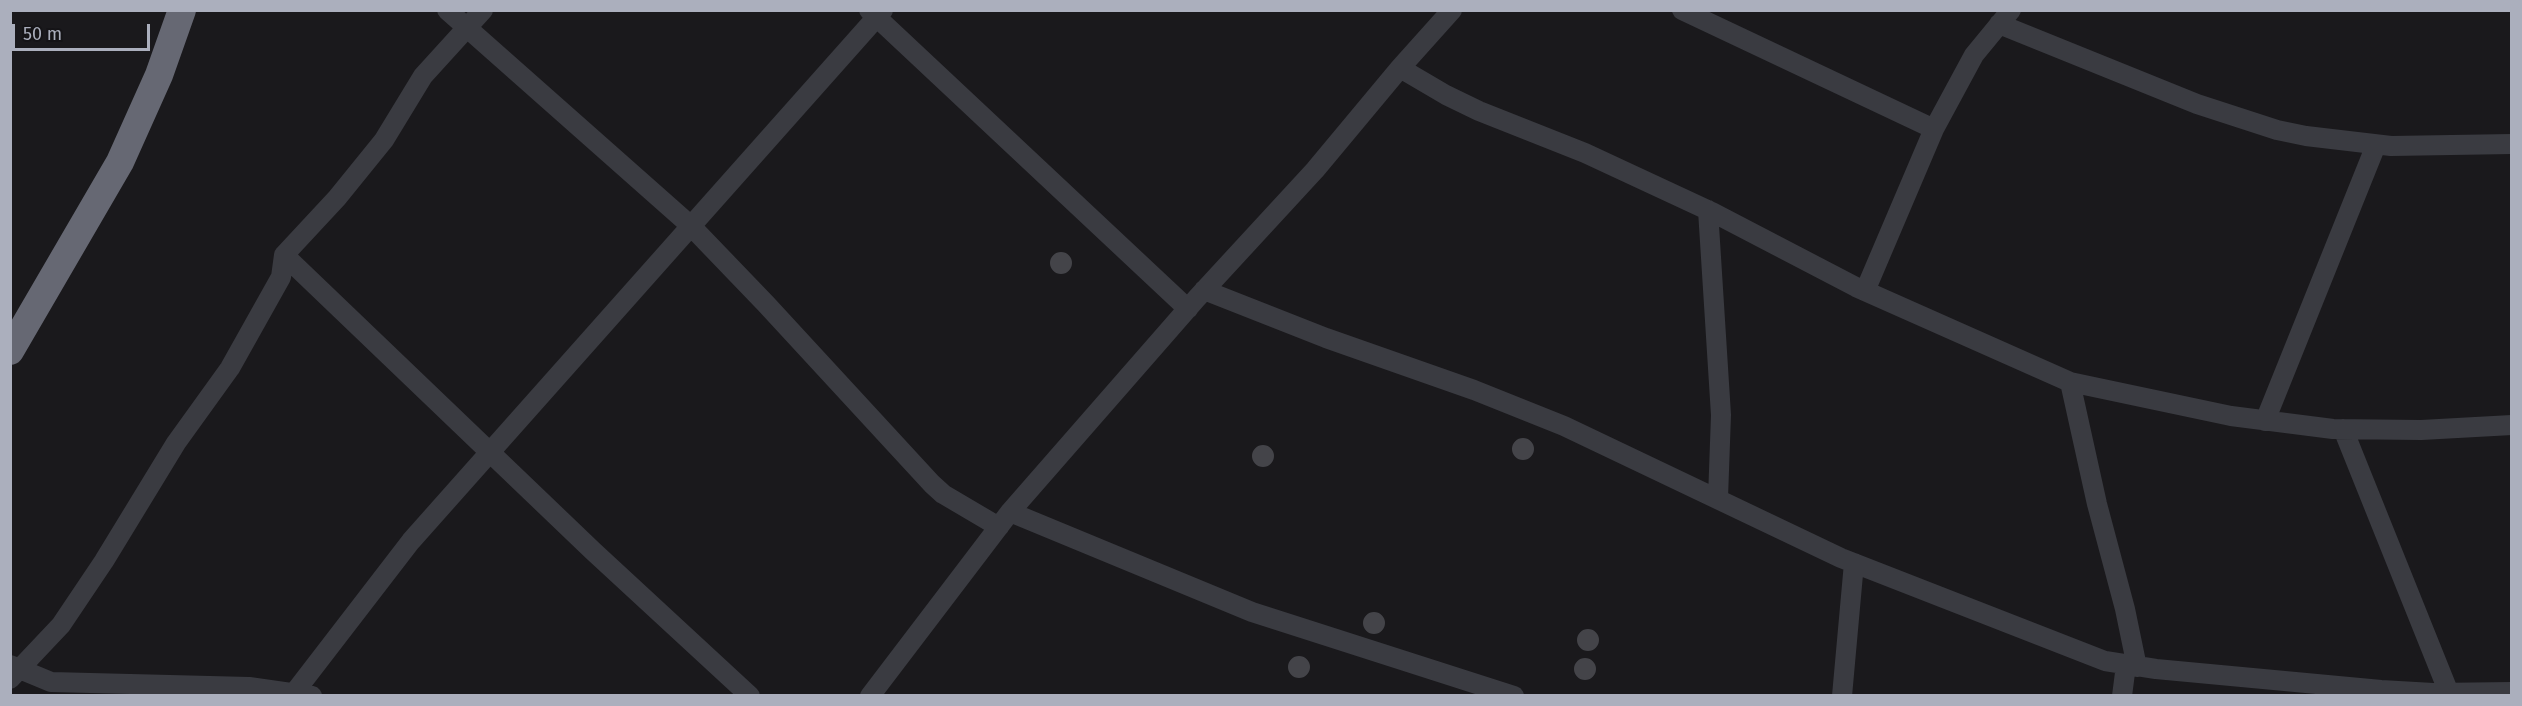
<!DOCTYPE html>
<style>
body{margin:0}
#map{position:relative;width:2522px;height:706px;overflow:hidden;background:#1a191c;font-family:"Fira Sans",sans-serif}
canvas{display:block}
.frame{position:absolute;inset:0;border:12px solid #abafbd;pointer-events:none}
.scale{position:absolute;left:12px;top:24px;width:138px;height:27px;box-sizing:border-box;border:3px solid #abafbd;border-top:0;padding-left:8px;font-size:18px;line-height:21px;white-space:nowrap;color:#abafbd;-webkit-text-stroke:4px #151417;paint-order:stroke}
</style>
<div id="map">
<canvas width="2522" height="706"></canvas>
<div class="frame"></div>
<div class="scale">50 m</div>
</div>
<script>
const context = document.querySelector('canvas').getContext('2d');
context.lineJoin = 'round';
function fillPath(path, color) {
  context.fillStyle = color;
  context.fill(path, 'evenodd');
}
function stroke(path, color, width, dash) {
  context.strokeStyle = color;
  context.lineWidth = width;
  context.lineCap = dash ? 'butt' : 'round';
  context.setLineDash(dash || []);
  context.stroke(path);
}
const building = new Path2D(`
 M1050 263a11 11 0 1 1 22 0a11 11 0 1 1-22 0Z
 M1512 449a11 11 0 1 1 22 0a11 11 0 1 1-22 0Z
 M1252 456a11 11 0 1 1 22 0a11 11 0 1 1-22 0Z
 M1363 623a11 11 0 1 1 22 0a11 11 0 1 1-22 0Z
 M1577 640a11 11 0 1 1 22 0a11 11 0 1 1-22 0Z
 M1288 667a11 11 0 1 1 22 0a11 11 0 1 1-22 0Z
 M1574 669a11 11 0 1 1 22 0a11 11 0 1 1-22 0Z`);
const minor = new Path2D(`
 M 447,10 L 691,226 L 766,304 L 932,484 L 943,494 L 999,527
 M 869,10 L 1188,309
 M 1682,10 L 1934,129
 M 1999,24 L 2197,104 L 2277,130 L 2306,136 L 2391,146 L 2512,144
 M 1400,68 L 1446,95 L 1479,111 L 1585,153 L 1714,213 L 1856,287 L 2070,382 L 2231,416 L 2333,429 L 2421,430 L 2512,425
 M 1708,210 L 1721,415 L 1718,498
 M 284,255 L 593,551 L 750,696
 M 1204,290 L 1326,338 L 1474,390 L 1564,426 L 1841,558 L 2105,661 L 2156,669 L 2381,690 L 2433,693 L 2512,692
 M 1865,291 L 1934,129 L 1974,55 L 2011,10
 M 2070,382 L 2097,504 L 2125,609 L 2137,667
 M 2265,421 L 2376,145
 M 2343,429 L 2449,693
 M 1010,512 L 1252,612 L 1514,696
 M 10,665 L 51,682 L 249,687 L 312,696
 M 10,679 L 61,625 L 104,561 L 176,443 L 230,368 L 281,277 L 284,255 L 337,198 L 384,140 L 423,76 L 483,10
 M 294,693 L 411,541 L 883,10
 M 870,696 L 1010,512 L 1197,298 L 1315,170 L 1400,68 L 1452,10
 M 1842,696 L 1854,563
 M 2122,696 L 2126,665`);
const highway = new Path2D(`
 M 10,351 L 120,162 L 159,75 L 182,10`);
fillPath(building, '#444449');
stroke(minor, '#3a3b41', 20);
stroke(highway, '#666873', 28);
</script>
